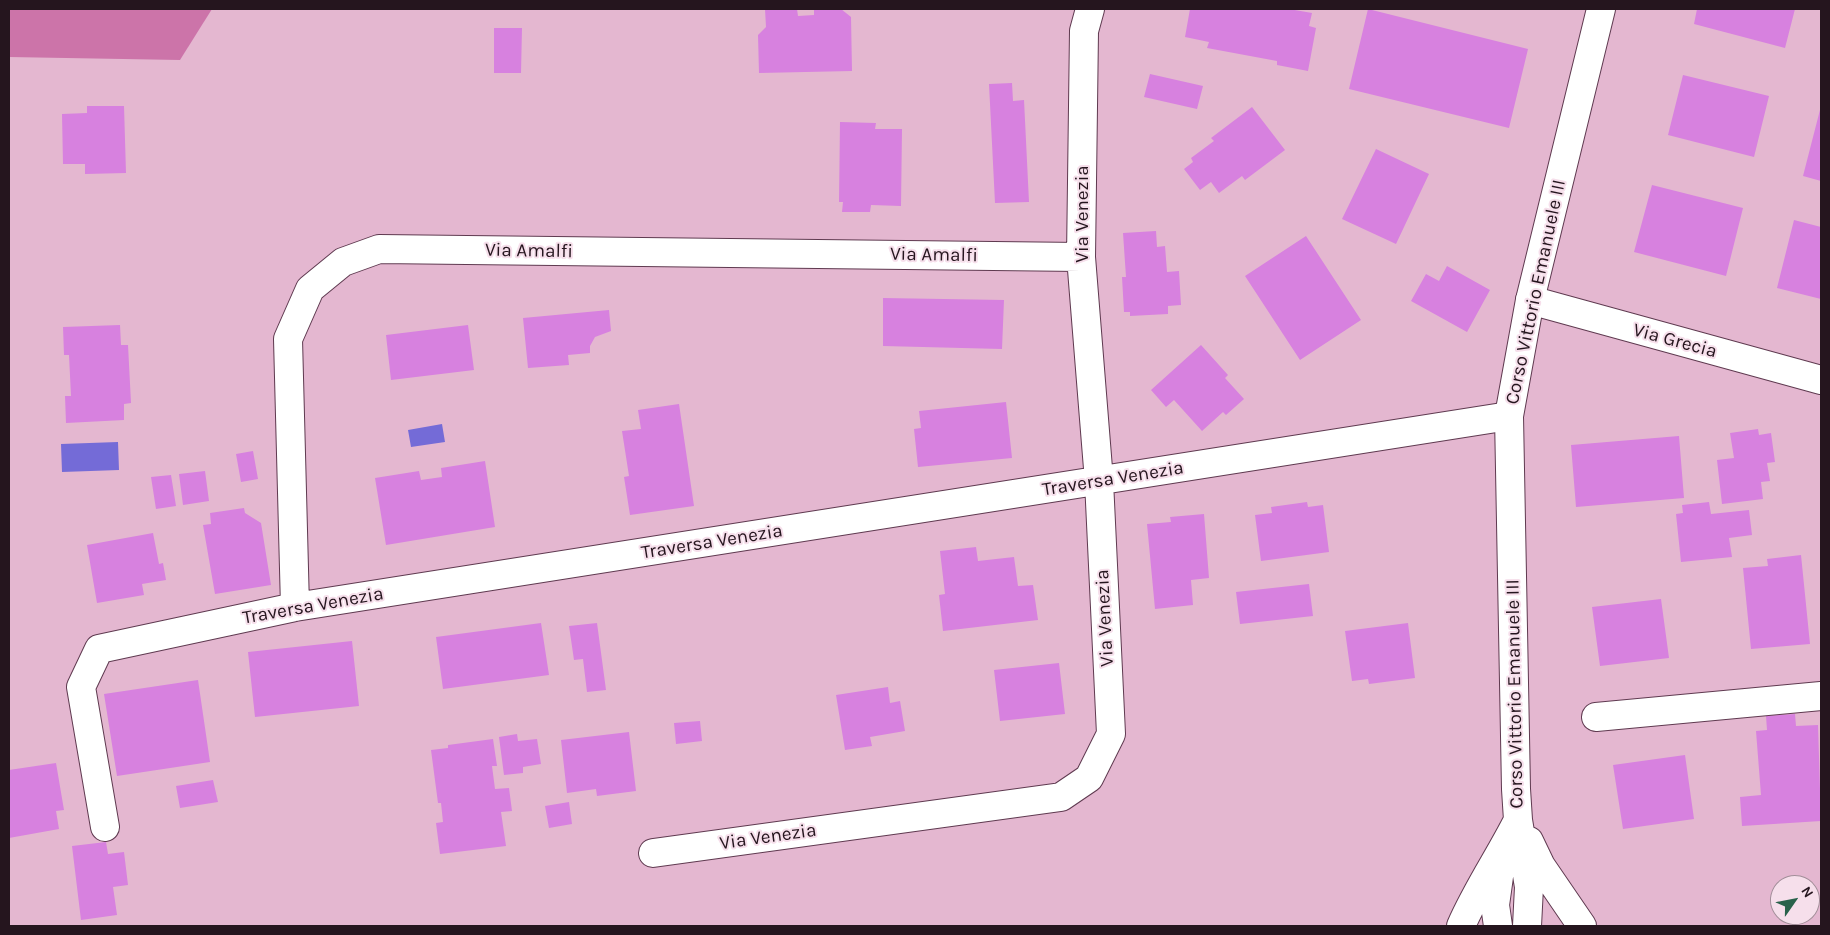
<!DOCTYPE html>
<style>
body{margin:0}
#map{position:relative;width:1830px;height:935px;overflow:hidden;background:#e4b7d0;font-family:Karla,sans-serif}
canvas{display:block}
.frame{position:absolute;inset:0;border:10px solid #25151e;pointer-events:none}
.north{position:absolute;left:1770px;top:875px;width:50px;height:50px;box-sizing:border-box;background:#f6dfeb;border:1px solid #a28e99;border-radius:50%;rotate:57deg;font-size:14px;font-weight:700;line-height:20px;text-align:center;color:#25151e}
.north::after{content:'';display:block;margin:auto;width:18px;height:22px;background:#29624b;clip-path:polygon(50% 0,100% 100%,50% 72%,0 100%)}
</style>
<div id="map">
<canvas width="1830" height="935"></canvas>
<div class="frame"></div>
<div class="north">N</div>
</div>
<script>
const context = document.querySelector('canvas').getContext('2d');
context.lineJoin = 'round';
function fillPath(path, color) {
  context.fillStyle = color;
  context.fill(path, 'evenodd');
}
function stroke(path, color, width, dash) {
  context.strokeStyle = color;
  context.lineWidth = width;
  context.lineCap = dash ? 'butt' : 'round';
  context.setLineDash(dash || []);
  context.stroke(path);
}
function drawText(font, color, halo, rows, align = 'center') {
  context.font = font + ' Karla,sans-serif';
  context.lineWidth = 4;
  context.setLineDash([]);
  context.textBaseline = 'middle';
  context.strokeStyle = halo;
  context.fillStyle = color;
  for (const [text, x, y, turn = 0] of rows) {
    context.save();
    context.translate(x, y);
    context.rotate((+turn || 0) * Math.PI / 180);
    context.textAlign = isNaN(turn) ? turn : align;
    if (halo) context.strokeText(text, 0, 0);
    context.fillText(text, 0, 0);
    context.restore();
  }
}
const green = new Path2D(`
 M 9,9 L 212,9 L 180,60 L 9,57 Z`);
const water = new Path2D(`
 M 442,424 L 445,442 L 411,447 L 408,430 Z
 M 118,442 L 119,470 L 62,472 L 61,444 Z`);
const building = new Path2D(`
 M 765,9 L 797,9 L 798,16 L 814,15 L 814,9 L 841,9 L 851,17 L 852,71 L 759,73 L 758,35 L 766,27 Z
 M 1190,9 L 1289,9 L 1312,13 L 1309,26 L 1316,28 L 1308,71 L 1277,65 L 1277,61 L 1207,48 L 1209,42 L 1185,37 Z
 M 1368,9 L 1528,49 L 1509,128 L 1349,89 Z
 M 1697,9 L 1795,9 L 1785,48 L 1694,24 Z
 M 494,28 L 522,28 L 521,73 L 494,73 Z
 M 1150,74 L 1203,86 L 1197,109 L 1144,97 Z
 M 1683,75 L 1769,96 L 1754,157 L 1668,135 Z
 M 1012,83 L 1013,101 L 1024,100 L 1029,202 L 995,203 L 989,84 Z
 M 87,106 L 124,106 L 126,173 L 85,174 L 85,164 L 63,164 L 62,114 L 87,113 Z
 M 1821,106 L 1821,181 L 1803,176 Z
 M 1252,107 L 1285,150 L 1245,180 L 1242,176 L 1219,193 L 1211,182 L 1200,190 L 1184,169 L 1193,162 L 1191,158 L 1214,141 L 1211,138 Z
 M 840,122 L 876,123 L 875,129 L 902,129 L 901,206 L 871,205 L 870,212 L 842,212 L 843,202 L 839,202 Z
 M 1376,149 L 1429,174 L 1396,244 L 1342,219 Z
 M 1652,185 L 1743,208 L 1726,276 L 1634,252 Z
 M 1794,220 L 1821,227 L 1821,299 L 1777,288 Z
 M 1156,231 L 1157,247 L 1165,246 L 1167,272 L 1179,271 L 1181,305 L 1168,306 L 1168,314 L 1130,316 L 1130,312 L 1124,312 L 1122,277 L 1126,277 L 1123,233 Z
 M 1306,236 L 1361,320 L 1300,360 L 1245,276 Z
 M 1447,266 L 1490,290 L 1467,332 L 1411,301 L 1426,274 L 1439,281 Z
 M 883,298 L 1004,300 L 1002,349 L 883,346 Z
 M 609,310 L 611,331 L 595,337 L 590,346 L 590,353 L 568,355 L 569,365 L 528,368 L 523,318 Z
 M 120,325 L 121,345 L 128,345 L 131,403 L 124,404 L 124,420 L 66,423 L 65,396 L 71,396 L 69,355 L 64,355 L 63,327 Z
 M 468,325 L 474,370 L 391,380 L 386,335 Z
 M 1201,345 L 1228,375 L 1225,378 L 1244,399 L 1226,415 L 1223,412 L 1202,431 L 1174,400 L 1166,407 L 1151,390 Z
 M 1006,402 L 1012,458 L 918,467 L 914,429 L 921,428 L 919,411 Z
 M 679,404 L 694,506 L 630,515 L 624,477 L 629,476 L 622,431 L 641,429 L 638,410 Z
 M 1758,429 L 1759,435 L 1771,433 L 1775,462 L 1767,463 L 1770,481 L 1761,482 L 1763,499 L 1722,504 L 1717,460 L 1734,458 L 1730,433 Z
 M 1679,436 L 1684,498 L 1576,507 L 1571,445 Z
 M 253,451 L 258,479 L 241,482 L 236,454 Z
 M 485,461 L 495,527 L 386,545 L 375,478 L 419,471 L 421,480 L 442,477 L 441,468 Z
 M 205,471 L 209,501 L 183,505 L 179,474 Z
 M 171,475 L 176,506 L 156,509 L 151,477 Z
 M 1307,502 L 1308,507 L 1323,505 L 1329,552 L 1261,561 L 1255,515 L 1272,513 L 1271,507 Z
 M 1709,502 L 1711,514 L 1749,510 L 1752,535 L 1729,538 L 1732,557 L 1681,562 L 1676,514 L 1683,513 L 1682,505 Z
 M 244,508 L 245,513 L 261,523 L 271,585 L 215,594 L 203,525 L 211,524 L 210,513 Z
 M 1204,514 L 1209,578 L 1191,580 L 1193,605 L 1155,609 L 1147,524 L 1171,522 L 1170,517 Z
 M 153,533 L 159,564 L 163,563 L 166,580 L 142,584 L 144,595 L 97,603 L 87,545 Z
 M 976,547 L 978,561 L 1014,557 L 1018,586 L 1033,585 L 1038,620 L 943,631 L 939,595 L 945,594 L 940,551 Z
 M 1801,555 L 1810,644 L 1751,649 L 1743,568 L 1768,566 L 1767,559 Z
 M 1309,584 L 1313,616 L 1240,624 L 1236,592 Z
 M 1661,599 L 1669,658 L 1600,666 L 1592,607 Z
 M 541,623 L 549,675 L 443,689 L 436,637 Z
 M 597,623 L 606,690 L 587,692 L 583,659 L 574,660 L 569,626 Z
 M 1408,623 L 1415,678 L 1369,684 L 1368,679 L 1352,681 L 1345,631 Z
 M 352,641 L 359,706 L 255,717 L 248,652 Z
 M 1059,663 L 1065,714 L 1000,721 L 994,670 Z
 M 198,680 L 210,762 L 117,776 L 104,694 Z
 M 888,687 L 890,703 L 900,701 L 905,731 L 870,737 L 872,746 L 845,750 L 836,695 Z
 M 1795,714 L 1796,726 L 1818,725 L 1821,821 L 1742,826 L 1740,797 L 1761,795 L 1756,731 L 1767,730 L 1766,716 Z
 M 700,721 L 702,741 L 676,744 L 674,723 Z
 M 629,732 L 636,791 L 597,796 L 596,789 L 567,793 L 561,740 Z
 M 517,734 L 518,741 L 537,739 L 541,764 L 523,767 L 523,773 L 504,775 L 499,737 Z
 M 493,739 L 497,766 L 492,766 L 495,789 L 509,788 L 512,811 L 501,812 L 506,846 L 440,854 L 436,823 L 443,822 L 441,803 L 438,803 L 431,750 L 448,748 L 448,745 Z
 M 1685,755 L 1694,819 L 1623,829 L 1613,765 Z
 M 56,763 L 64,810 L 56,811 L 59,829 L 9,838 L 9,770 Z
 M 213,780 L 218,802 L 180,808 L 176,786 Z
 M 569,802 L 572,824 L 549,828 L 545,806 Z
 M 106,842 L 108,854 L 124,852 L 128,885 L 113,887 L 117,915 L 81,920 L 72,846 Z`);
const minor = new Path2D(`
 M 1530,300 L 1821,380
 M 295,607 L 288,339 L 310,289 L 343,262 L 379,249 L 1081,257
 M 1596,717 L 1821,696
 M 105,827 L 81,687 L 99,649 L 295,607 L 1509,416
 M 653,853 L 1061,797 L 1089,778 L 1111,734 L 1099,481 L 1081,257 L 1084,31 L 1090,9`);
const tertiary = new Path2D(`
 M 1529,841 L 1541,866 L 1582,926
 M 1461,926 C 1477,889 1500,856 1518,820
 M 1498,926 L 1495,905 L 1501,862
 M 1527,926 L 1529,887 L 1518,820 L 1516,789 L 1509,416 L 1530,300 L 1601,9`);
const streetNames = [
 ["Via Venezia",1083,214,-90],
 ["Via Amalfi",529,251,1],
 ["Via Amalfi",934,255,1],
 ["Corso Vittorio Emanuele III",1536,292,-78],
 ["Via Grecia",1675,341,15],
 ["Traversa Venezia",1113,479,-9],
 ["Traversa Venezia",712,542,-9],
 ["Traversa Venezia",313,606,-10],
 ["Via Venezia",1105,618,-93],
 ["Corso Vittorio Emanuele III",1515,694,-91],
 ["Via Venezia",768,837,-8]
];
fillPath(green, '#cc74a9');
fillPath(water, '#746bd7');
fillPath(building, '#d781df');
stroke(minor, '#5f3a50', 30);
stroke(tertiary, '#5f3a50', 30);
stroke(minor, '#fff', 28);
stroke(tertiary, '#fff', 28);
drawText('19px', '#25151e', '#f6dfeb', streetNames);
</script>
